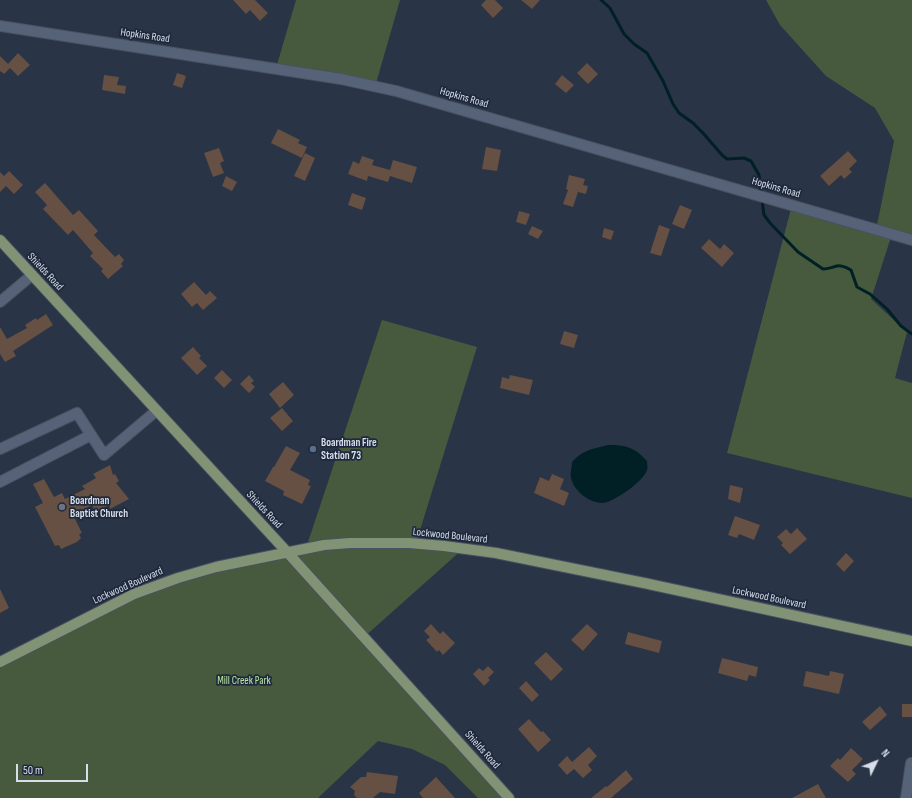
<!DOCTYPE html>
<style>
body{margin:0}
#map{position:relative;width:912px;height:798px;overflow:hidden;background:#293446;font-family:"Sofia Sans Condensed",sans-serif}
canvas{display:block}
.north{position:absolute;left:856px;top:742px;width:40px;height:40px;-webkit-text-stroke:3px #1f293c;paint-order:stroke;rotate:47deg;font-size:11px;font-weight:700;line-height:16px;text-align:center;color:#d7deea}
.north::after{content:'';display:block;margin:auto;width:14px;height:18px;background:#d7deea;clip-path:polygon(50% 0,100% 100%,50% 72%,0 100%)}
.scale{position:absolute;left:16px;top:764px;width:72px;height:18px;box-sizing:border-box;border:2px solid #d7deea;border-top:0;padding-left:5px;font-size:12px;line-height:14px;white-space:nowrap;color:#d7deea;-webkit-text-stroke:3px #1f293c;paint-order:stroke}
</style>
<div id="map">
<canvas width="912" height="798"></canvas>
<div class="north">N</div>
<div class="scale">50 m</div>
</div>
<script>
const context = document.querySelector('canvas').getContext('2d');
context.lineJoin = 'round';
function fillPath(path, color) {
  context.fillStyle = color;
  context.fill(path, 'evenodd');
}
function stroke(path, color, width, dash) {
  context.strokeStyle = color;
  context.lineWidth = width;
  context.lineCap = dash ? 'butt' : 'round';
  context.setLineDash(dash || []);
  context.stroke(path);
}
function drawText(font, color, halo, rows, align = 'center') {
  context.font = font + ' "Sofia Sans Condensed",sans-serif';
  context.lineWidth = 3.5;
  context.setLineDash([]);
  context.textBaseline = 'middle';
  context.strokeStyle = halo;
  context.fillStyle = color;
  for (const [text, x, y, turn = 0] of rows) {
    context.save();
    context.translate(x, y);
    context.rotate((+turn || 0) * Math.PI / 180);
    context.textAlign = isNaN(turn) ? turn : align;
    if (halo) context.strokeText(text, 0, 0);
    context.fillText(text, 0, 0);
    context.restore();
  }
}
const green = new Path2D(`
 M 296,0 L 400,0 L 375,87 L 276,68 Z
 M 766,0 L 912,0 L 912,240 L 892,234 L 871,299 L 907,332 L 895,378 L 912,383 L 912,498 L 727,453 L 792,205 L 876,230 L 894,141 L 875,108 L 826,76 L 780,25 Z
 M 382,320 L 477,347 L 416,543 L 464,548 L 363,638 L 509,798 L 478,798 L 445,765 L 412,749 L 378,741 L 318,798 L 0,798 L 0,662 L 155,586 L 306,548 Z`);
const water = new Path2D(`
 M 608,445 C 626,445 634,447 647,461 C 647,464 648,468 647,470 C 644,481 614,502 603,503 C 589,503 574,491 571,478 C 570,473 572,467 572,462 C 583,450 592,449 608,445 Z`);
const stream = new Path2D(`
 M 601,0 L 610,8 L 624,34 L 634,44 L 647,53 L 663,81 L 673,104 L 679,113 L 693,123 L 703,133 L 722,155 L 727,159 L 744,158 L 751,161 L 759,175 L 761,194
 M 762,200 L 764,215 L 770,223 L 798,252 L 823,269 C 829,269 832,267 837,266 C 842,265 847,268 851,270 L 857,287 L 870,294 L 887,309 L 901,326 L 912,334`);
const building = new Path2D(`
 M 233,0 L 255,0 L 268,13 L 260,21 L 250,10 L 246,14 Z
 M 486,0 L 495,0 L 503,8 L 493,18 L 481,5 Z
 M 521,0 L 540,0 L 532,9 Z
 M 18,53 L 30,65 L 18,76 L 10,68 L 4,74 L 0,71 L 0,56 L 8,64 Z
 M 587,63 L 598,74 L 588,84 L 577,73 Z
 M 177,73 L 186,76 L 182,88 L 173,85 Z
 M 104,75 L 119,77 L 117,85 L 126,86 L 125,94 L 102,90 Z
 M 562,75 L 574,85 L 566,93 L 555,84 Z
 M 278,129 L 300,140 L 298,143 L 307,147 L 302,158 L 271,143 Z
 M 486,147 L 501,150 L 497,171 L 482,169 Z
 M 219,148 L 224,161 L 220,163 L 224,173 L 213,177 L 204,153 Z
 M 848,151 L 857,161 L 849,169 L 852,172 L 844,179 L 841,175 L 829,186 L 820,176 Z
 M 305,153 L 315,158 L 305,181 L 294,176 Z
 M 362,156 L 374,160 L 372,165 L 390,170 L 393,160 L 417,167 L 412,183 L 390,176 L 388,182 L 368,176 L 367,181 L 348,174 L 353,161 L 359,164 Z
 M 9,171 L 23,185 L 14,194 L 6,186 L 0,192 L 0,172 L 4,176 Z
 M 569,175 L 585,179 L 583,185 L 588,186 L 586,194 L 578,192 L 573,207 L 563,204 L 568,190 L 566,189 Z
 M 226,176 L 237,182 L 232,191 L 222,186 Z
 M 45,183 L 73,215 L 79,210 L 98,231 L 94,235 L 115,257 L 119,254 L 124,260 L 121,264 L 123,266 L 108,279 L 101,271 L 103,269 L 90,256 L 93,253 L 73,230 L 68,235 L 43,209 L 47,205 L 35,192 Z
 M 352,193 L 366,198 L 362,210 L 348,205 Z
 M 680,205 L 692,210 L 684,229 L 672,224 Z
 M 519,211 L 530,214 L 526,225 L 516,222 Z
 M 659,225 L 670,229 L 661,256 L 650,253 Z
 M 532,226 L 543,231 L 538,239 L 528,234 Z
 M 604,228 L 614,231 L 611,240 L 602,237 Z
 M 709,239 L 720,249 L 724,244 L 734,253 L 722,267 L 701,248 Z
 M 194,282 L 206,295 L 210,291 L 217,298 L 203,310 L 197,303 L 192,307 L 181,294 Z
 M 46,314 L 53,325 L 13,351 L 16,356 L 5,362 L 0,354 L 0,327 L 7,339 L 27,328 L 25,325 L 36,318 L 37,320 Z
 M 564,331 L 578,335 L 574,348 L 560,344 Z
 M 193,347 L 201,356 L 199,358 L 207,366 L 197,375 L 181,358 Z
 M 222,370 L 232,380 L 224,388 L 214,378 Z
 M 249,375 L 254,381 L 251,383 L 255,387 L 249,393 L 240,384 Z
 M 510,375 L 533,380 L 529,395 L 500,388 L 502,377 L 509,379 Z
 M 283,382 L 294,395 L 280,408 L 269,394 Z
 M 282,408 L 293,421 L 282,431 L 270,418 Z
 M 286,446 L 300,453 L 290,470 L 310,480 L 308,485 L 311,486 L 302,504 L 283,495 L 284,491 L 265,481 L 273,467 L 274,467 Z
 M 110,465 L 113,475 L 115,474 L 119,481 L 116,483 L 129,499 L 110,509 L 109,505 L 95,512 L 92,505 L 73,515 L 82,533 L 79,534 L 81,538 L 77,542 L 61,549 L 59,545 L 55,546 L 35,507 L 43,503 L 33,484 L 44,479 L 54,497 L 62,493 L 65,499 L 85,489 L 82,486 L 96,478 L 93,474 Z
 M 552,474 L 564,479 L 560,489 L 569,493 L 564,506 L 534,493 L 540,477 L 549,481 Z
 M 730,485 L 743,488 L 740,503 L 728,499 Z
 M 735,516 L 760,525 L 754,540 L 739,534 L 737,538 L 728,535 Z
 M 797,528 L 807,539 L 790,554 L 781,545 L 783,543 L 777,537 L 786,529 L 791,534 Z
 M 846,553 L 854,561 L 844,572 L 836,564 Z
 M 0,589 L 9,608 L 0,613 Z
 M 431,624 L 440,634 L 443,631 L 455,643 L 443,655 L 439,650 L 437,652 L 426,640 L 430,637 L 424,631 Z
 M 587,624 L 598,634 L 583,651 L 571,640 Z
 M 628,632 L 662,641 L 659,653 L 625,644 Z
 M 546,652 L 563,669 L 551,681 L 534,663 Z
 M 722,658 L 758,667 L 756,677 L 749,675 L 747,681 L 718,673 Z
 M 488,666 L 494,672 L 488,678 L 490,680 L 484,686 L 473,674 L 479,668 L 483,671 Z
 M 806,671 L 829,676 L 830,671 L 844,674 L 839,694 L 803,686 Z
 M 526,681 L 539,695 L 532,702 L 519,688 Z
 M 902,704 L 912,704 L 912,717 L 902,717 Z
 M 880,706 L 887,715 L 870,730 L 862,722 Z
 M 529,719 L 541,732 L 543,731 L 551,740 L 538,752 L 518,729 Z
 M 589,747 L 597,756 L 588,765 L 592,770 L 583,778 L 574,769 L 567,775 L 558,765 L 567,756 L 572,762 Z
 M 851,748 L 863,759 L 852,770 L 856,774 L 848,782 L 830,766 L 838,758 L 840,760 Z
 M 626,770 L 633,779 L 611,798 L 591,798 L 606,786 L 607,787 Z
 M 367,772 L 398,776 L 395,794 L 380,792 L 373,798 L 357,798 L 354,795 L 355,791 L 350,787 L 361,777 L 366,777 Z
 M 436,777 L 455,798 L 423,798 L 419,793 Z
 M 818,784 L 826,798 L 792,798 Z`);
const minor = new Path2D(`
 M 0,26 L 341,79 L 396,91 L 912,240
 M 0,302 L 32,275
 M 0,449 L 77,413 L 104,455 L 156,411
 M 0,482 L 91,435
 M 906,798 L 911,763`);
const major = new Path2D(`
 M 0,240 L 287,552 L 509,798
 M 0,662 L 134,594 L 178,578 L 216,567 L 324,545 L 350,543 L 409,543 L 444,546 L 496,553 L 644,583 L 912,641`);
const markers = [
 [313,449,4,"#5c6f8a"],
 [62,507,4,"#6b7280"]
];
const streetNames = [
 ["Hopkins Road",145,36,8],
 ["Hopkins Road",464,98,16],
 ["Hopkins Road",776,188,16],
 ["Shields Road",45,272,47],
 ["Shields Road",264,510,47],
 ["Lockwood Boulevard",450,536,6],
 ["Lockwood Boulevard",128,586,-24],
 ["Lockwood Boulevard",769,598,12],
 ["Shields Road",482,750,48]
];
const poiNames = [
 ["Boardman Fire",321,443],
 ["Station 73",321,456],
 ["Boardman",70,501],
 ["Baptist Church",70,514]
];
const parkNames = [
 ["Mill Creek Park",244,681]
];
fillPath(green, '#485a3e');
fillPath(water, '#002025');
stroke(stream, '#002025', 3);
fillPath(building, '#664f43');
stroke(minor, '#485261', 12);
stroke(major, '#485261', 12);
stroke(minor, '#566277', 10);
stroke(major, '#829375', 10);
for (const [x, y, r, color] of markers) {
  const dot = new Path2D();
  dot.arc(x, y, r, 0, 2 * Math.PI);
  context.fillStyle = color;
  context.fill(dot);
  stroke(dot, '#1f293c', 1.5);
}
drawText('11px', '#d7deea', '#1f293c', streetNames);
drawText('bold 11px', '#d7deea', '#1f293c', poiNames, 'left');
drawText('11px', '#bae5a3', '#1f293c', parkNames);
</script>
